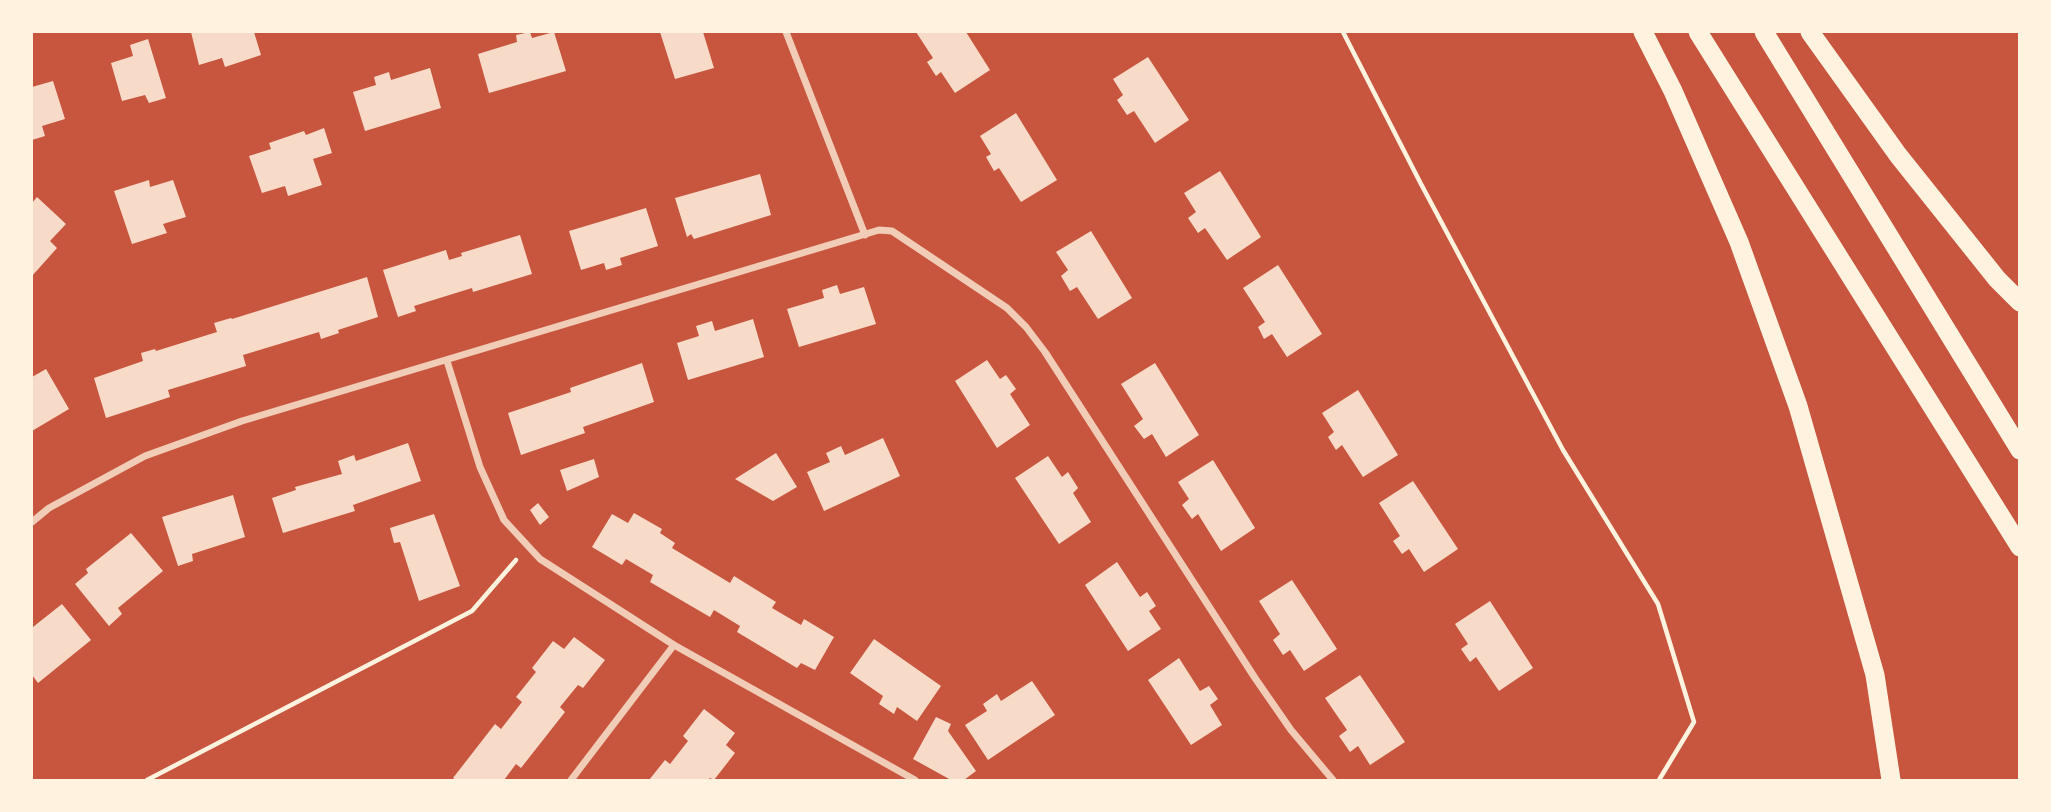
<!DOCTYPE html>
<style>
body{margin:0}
#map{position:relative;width:2051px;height:812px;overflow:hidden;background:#c8553d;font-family:"Exo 2",sans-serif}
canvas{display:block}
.frame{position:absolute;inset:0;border:33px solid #fff3e0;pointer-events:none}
</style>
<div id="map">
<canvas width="2051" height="812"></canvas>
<div class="frame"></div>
</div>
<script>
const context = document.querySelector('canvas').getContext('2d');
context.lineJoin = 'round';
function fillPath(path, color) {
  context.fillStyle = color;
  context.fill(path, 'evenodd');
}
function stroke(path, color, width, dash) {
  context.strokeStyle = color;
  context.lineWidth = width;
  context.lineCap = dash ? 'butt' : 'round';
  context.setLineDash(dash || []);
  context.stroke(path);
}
const building = new Path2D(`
 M 191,32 L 254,32 L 261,55 L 225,67 L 222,58 L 199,65 Z
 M 530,32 L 532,38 L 554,32 L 566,71 L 489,93 L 478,54 L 517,42 L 516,35 Z
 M 660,32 L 703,32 L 714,68 L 675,79 Z
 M 916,32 L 966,32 L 990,70 L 955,93 L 941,72 L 936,76 L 927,62 L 933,58 Z
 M 148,39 L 166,98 L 149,103 L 145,95 L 122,101 L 111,63 L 133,56 L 130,45 Z
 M 1148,57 L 1189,120 L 1155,143 L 1134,111 L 1127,115 L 1117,100 L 1123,95 L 1113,79 Z
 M 430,68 L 441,108 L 365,131 L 353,92 L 376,85 L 374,77 L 389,72 L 391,80 Z
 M 53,81 L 65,119 L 42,126 L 45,136 L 32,140 L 32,87 Z
 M 1016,113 L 1057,180 L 1021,202 L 999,168 L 994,171 L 986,157 L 991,154 L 980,136 Z
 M 324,128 L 332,153 L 313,159 L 322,185 L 288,196 L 285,186 L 262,193 L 249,156 L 271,149 L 269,143 L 304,131 L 306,135 Z
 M 1220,171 L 1261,237 L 1227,260 L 1205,228 L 1198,233 L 1188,218 L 1196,212 L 1184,193 Z
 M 760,174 L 771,215 L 694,239 L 691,234 L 687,237 L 675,198 Z
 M 149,180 L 150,187 L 173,180 L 186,217 L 163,224 L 167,233 L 132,244 L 114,191 Z
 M 37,197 L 66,224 L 50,241 L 57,248 L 32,276 L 32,203 Z
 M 646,208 L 658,246 L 620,258 L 622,265 L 606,270 L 604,263 L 581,270 L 569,231 Z
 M 1091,231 L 1132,298 L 1098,319 L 1077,287 L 1070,291 L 1061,276 L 1068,270 L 1056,252 Z
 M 520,235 L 532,274 L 473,292 L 472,288 L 414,306 L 416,311 L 398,317 L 383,270 L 446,250 L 449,260 L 462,256 L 461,253 Z
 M 1278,265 L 1322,334 L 1287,357 L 1272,334 L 1264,339 L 1258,327 L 1265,322 L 1243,288 Z
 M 367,277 L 378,317 L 338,330 L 339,333 L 321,339 L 319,332 L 243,355 L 246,366 L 168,390 L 170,397 L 106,418 L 94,378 L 143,361 L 141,353 L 155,349 L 156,351 L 217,332 L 214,323 L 231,318 L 232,319 Z
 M 837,285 L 840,294 L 864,287 L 876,324 L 799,347 L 787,309 L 824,298 L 822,290 Z
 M 753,319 L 764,357 L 688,380 L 677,343 L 699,336 L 696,326 L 712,321 L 715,331 Z
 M 987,360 L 1000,379 L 1006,375 L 1016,389 L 1010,394 L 1030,425 L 997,448 L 955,381 Z
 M 642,363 L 654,402 L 583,427 L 585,433 L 521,455 L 508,413 L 571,392 L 570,388 Z
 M 1155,363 L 1199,435 L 1166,457 L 1152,434 L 1144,439 L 1134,426 L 1143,419 L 1121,384 Z
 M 46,369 L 69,409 L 32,431 L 32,377 Z
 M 1358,390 L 1398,455 L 1363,477 L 1342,445 L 1336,450 L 1328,437 L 1334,432 L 1322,413 Z
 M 883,438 L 900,476 L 824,511 L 807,472 L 830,462 L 826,453 L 841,446 L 845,455 Z
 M 408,443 L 421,481 L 353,505 L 355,511 L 283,533 L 272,498 L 296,490 L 295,487 L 342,474 L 338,461 L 354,455 L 356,461 Z
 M 776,453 L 797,487 L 773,501 L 735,479 Z
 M 1048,456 L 1062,477 L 1068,472 L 1078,488 L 1073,493 L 1091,522 L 1059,544 L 1015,478 Z
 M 594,459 L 599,477 L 567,491 L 560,470 Z
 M 1213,460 L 1255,528 L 1221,551 L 1198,514 L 1192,519 L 1182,505 L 1189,499 L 1178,482 Z
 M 1413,481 L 1458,549 L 1424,572 L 1409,549 L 1402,554 L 1393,541 L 1400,536 L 1379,503 Z
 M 233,495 L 245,537 L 192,554 L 193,561 L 178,566 L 162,517 Z
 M 538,503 L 549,517 L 540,525 L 530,510 Z
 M 634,513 L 662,529 L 660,533 L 675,543 L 672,548 L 730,583 L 734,576 L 776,602 L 772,608 L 801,625 L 804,619 L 834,637 L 815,670 L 801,663 L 797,668 L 737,632 L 740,626 L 714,610 L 710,617 L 650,582 L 653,575 L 626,559 L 622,565 L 592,547 L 612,514 L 628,523 Z
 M 434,514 L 460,586 L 419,601 L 400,542 L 394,543 L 390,528 Z
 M 131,533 L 163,571 L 118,608 L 122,614 L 109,626 L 75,584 L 88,573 L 86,569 Z
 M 1117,562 L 1140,597 L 1147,592 L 1156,606 L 1149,611 L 1161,629 L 1128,651 L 1085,585 Z
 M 1292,580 L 1337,649 L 1304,671 L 1290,650 L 1283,655 L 1273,640 L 1280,634 L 1259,601 Z
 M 1490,601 L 1533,668 L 1499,691 L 1476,657 L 1470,662 L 1461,649 L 1468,644 L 1455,624 Z
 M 62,604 L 91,640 L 38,683 L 32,675 L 32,625 L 33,627 Z
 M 574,637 L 605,660 L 583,688 L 578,685 L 560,707 L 565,712 L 521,768 L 516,764 L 504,780 L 456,780 L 453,778 L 495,724 L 501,729 L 522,702 L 516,697 L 536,672 L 532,668 L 553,641 L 564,649 Z
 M 874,639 L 941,686 L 917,721 L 897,707 L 894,714 L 879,704 L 883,696 L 850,673 Z
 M 1179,658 L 1200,691 L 1209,686 L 1218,699 L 1210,705 L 1222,725 L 1191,745 L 1148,680 Z
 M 1360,675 L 1405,742 L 1370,765 L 1358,746 L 1350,752 L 1339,736 L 1347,730 L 1325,698 Z
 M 1032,681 L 1055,715 L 988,760 L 965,725 L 987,711 L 983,704 L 997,694 L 1001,701 Z
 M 704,709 L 735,733 L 726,745 L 735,753 L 714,780 L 710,778 L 708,780 L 649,780 L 665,760 L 670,764 L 688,741 L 683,736 Z
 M 936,717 L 951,724 L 948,731 L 976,771 L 964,780 L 951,780 L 913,759 Z`);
const path = new Path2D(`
 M 1343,32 L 1421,184 L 1563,450 L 1658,604 L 1694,722 L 1659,780
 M 147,780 L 472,611 L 516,560`);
const minor = new Path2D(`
 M 786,32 L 865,235
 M 447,361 L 480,467 L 504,520 L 540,559 L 674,645 L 915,780
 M 32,522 L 49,508 L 145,456 L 242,421 L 879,230 L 892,231 L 1007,308 L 1026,327 L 1045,352 L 1255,678 L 1291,730 L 1333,780
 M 571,780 L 674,645`);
const trunk = new Path2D(`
 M 1643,32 L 1673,91 L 1739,242 L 1798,406 L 1875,675 L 1891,780
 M 1698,32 L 2020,547
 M 1764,32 L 2020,450
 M 1810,32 L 1898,155 L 1997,279 L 2020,302`);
fillPath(building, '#f7dbc8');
stroke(path, '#fff3e0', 4.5);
stroke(minor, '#f1ccb7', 7);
stroke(trunk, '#fff3e0', 19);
</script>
